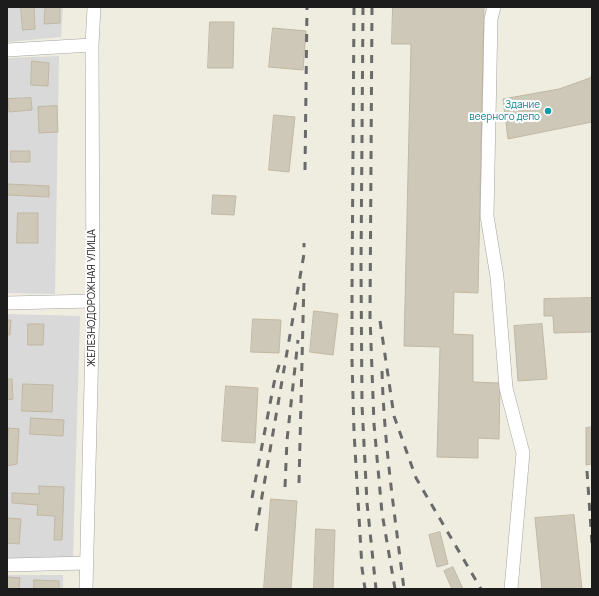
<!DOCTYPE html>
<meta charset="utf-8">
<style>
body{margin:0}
#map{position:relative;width:599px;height:596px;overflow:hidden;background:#eeede0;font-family:Manrope,sans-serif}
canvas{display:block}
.frame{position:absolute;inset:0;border:8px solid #1c1c1c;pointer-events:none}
</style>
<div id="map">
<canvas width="599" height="596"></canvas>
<div class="frame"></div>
</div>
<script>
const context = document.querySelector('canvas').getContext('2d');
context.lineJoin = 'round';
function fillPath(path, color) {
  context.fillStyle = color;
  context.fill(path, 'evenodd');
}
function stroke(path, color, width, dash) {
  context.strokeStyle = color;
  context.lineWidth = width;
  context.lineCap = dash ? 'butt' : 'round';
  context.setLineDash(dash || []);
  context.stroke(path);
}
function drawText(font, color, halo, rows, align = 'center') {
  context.font = font + ' Manrope,sans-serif';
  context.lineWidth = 4;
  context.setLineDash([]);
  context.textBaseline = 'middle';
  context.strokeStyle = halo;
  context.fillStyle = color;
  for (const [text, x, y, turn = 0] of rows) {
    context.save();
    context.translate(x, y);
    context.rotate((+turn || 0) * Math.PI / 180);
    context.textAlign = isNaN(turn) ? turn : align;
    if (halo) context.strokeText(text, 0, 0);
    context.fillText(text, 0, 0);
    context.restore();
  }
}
const residential = new Path2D(`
 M 7,7 L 63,7 L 61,37 L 7,42 Z
 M 59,56 L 55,294 L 7,293 L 7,58 Z
 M 7,314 L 80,316 L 73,558 L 7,558 Z
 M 7,575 L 63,575 L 63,589 L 7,589 Z`);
const building = new Path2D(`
 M 21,7 L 34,7 L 35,29 L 23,30 Z
 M 60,7 L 60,23 L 44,24 L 45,8 Z
 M 393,7 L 484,7 L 478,293 L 454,292 L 453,334 L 473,335 L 473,382 L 500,383 L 499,439 L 478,438 L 478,458 L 437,457 L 440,347 L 404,346 L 411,44 L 392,44 Z
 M 210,22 L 234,22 L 233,68 L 208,68 Z
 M 273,28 L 306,31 L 303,70 L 269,67 Z
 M 32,61 L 49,63 L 48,86 L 31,85 Z
 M 592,75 L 592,122 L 508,139 L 503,99 L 559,89 L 590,78 Z
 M 31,98 L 32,110 L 9,112 L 8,99 Z
 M 57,106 L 58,132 L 39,133 L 38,107 Z
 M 274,115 L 295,117 L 289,172 L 269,170 Z
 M 11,151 L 30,151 L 30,162 L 11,162 Z
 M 7,184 L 49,186 L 49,197 L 7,195 Z
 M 213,195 L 236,196 L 234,215 L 212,214 Z
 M 18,213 L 38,213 L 38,243 L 17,243 Z
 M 592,298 L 592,332 L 554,333 L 553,316 L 544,316 L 544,299 Z
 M 314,311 L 338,314 L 333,355 L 310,352 Z
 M 253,319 L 281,320 L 279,353 L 251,352 Z
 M 7,320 L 11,320 L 10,335 L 7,335 Z
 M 28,324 L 44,324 L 43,345 L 28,345 Z
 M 542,324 L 547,379 L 518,381 L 514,326 Z
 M 12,379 L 13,399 L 7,400 L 7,380 Z
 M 23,384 L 53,385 L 52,412 L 22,411 Z
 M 226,386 L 258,388 L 255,443 L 222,441 Z
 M 31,418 L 64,420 L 63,436 L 30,434 Z
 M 592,427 L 592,464 L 586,465 L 586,428 Z
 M 9,428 L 19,429 L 17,464 L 7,466 Z
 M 39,486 L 64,487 L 62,540 L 54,540 L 55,516 L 37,515 L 38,505 L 12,503 L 12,493 L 39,494 Z
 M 271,499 L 297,501 L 291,589 L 264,589 Z
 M 574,515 L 582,589 L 542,589 L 535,518 Z
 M 7,518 L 21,519 L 19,544 L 7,543 Z
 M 316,529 L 335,530 L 333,589 L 314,589 Z
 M 440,532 L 448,564 L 437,567 L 429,535 Z
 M 453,567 L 463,589 L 452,589 L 444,571 Z
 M 7,577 L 20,578 L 19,589 L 7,589 Z
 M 34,580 L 59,581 L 59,589 L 34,589 Z`);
const minor = new Path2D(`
 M 494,7 L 491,19 L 487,216 L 497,277 L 506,388 L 523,453 L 511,589
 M 7,50 L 92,45
 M 7,303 L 93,301
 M 7,565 L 87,563
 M 86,589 L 93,301 L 92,45 L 94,7`);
const rail = new Path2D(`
 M 354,7 L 352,293 L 352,361 L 354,432 L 362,568 L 365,589
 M 363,7 L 361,265 L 362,405 L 367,503 L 376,589
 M 372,7 L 370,317 L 374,424 L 382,513 L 395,589
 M 305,170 L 307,7
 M 380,321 L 394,416 L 416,478 L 481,589
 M 382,371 C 384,444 395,517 404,589
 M 587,471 L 592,543
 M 299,483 L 304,280
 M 285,487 L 287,440 L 298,340
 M 252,498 L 274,383 L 280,362
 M 256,531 L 304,254 L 304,243`);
const markers = [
 [548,111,4,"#0f9aa8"]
];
const cultureNames = [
 ["Здание",540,105],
 ["веерного депо",540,117]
];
const streetNames = [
 ["ЖЕЛЕЗНОДОРОЖНАЯ УЛИЦА",92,298,-90]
];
fillPath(residential, '#dad9d9');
fillPath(building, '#cec8b9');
stroke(building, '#c1b7a2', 1);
stroke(minor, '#a3a3a3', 14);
stroke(minor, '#fff', 13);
stroke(rail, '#6a6a6a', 3, [8, 8]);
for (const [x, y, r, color] of markers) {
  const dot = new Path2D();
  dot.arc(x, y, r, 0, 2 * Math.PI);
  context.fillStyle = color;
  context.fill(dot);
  stroke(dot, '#fff', 1.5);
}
drawText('10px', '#0d838f', '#fff', cultureNames, 'right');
drawText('10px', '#1c1c1c', '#fff', streetNames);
</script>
